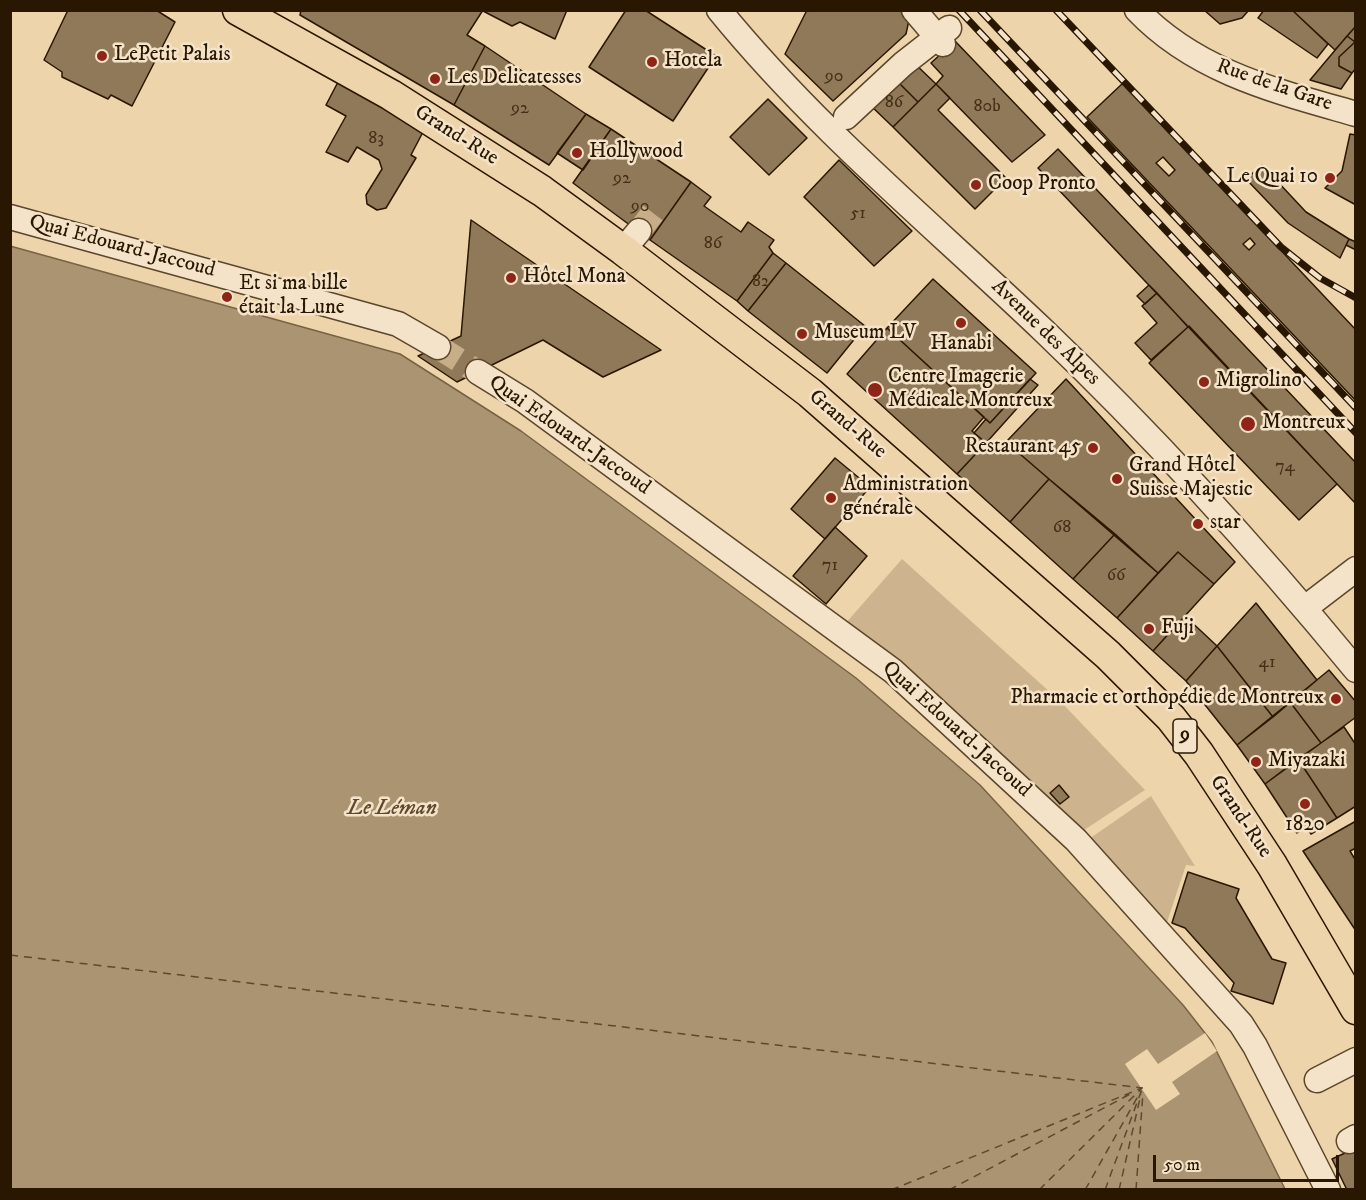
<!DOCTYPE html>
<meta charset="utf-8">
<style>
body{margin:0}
#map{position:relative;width:1366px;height:1200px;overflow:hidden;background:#eed4ab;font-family:"IM FELL DW Pica",serif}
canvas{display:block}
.frame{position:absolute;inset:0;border:12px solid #2a1701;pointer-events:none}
.scale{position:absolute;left:1153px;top:1155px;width:186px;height:27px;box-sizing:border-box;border:3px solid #2a1701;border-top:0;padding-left:8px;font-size:18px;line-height:21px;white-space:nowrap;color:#2a1701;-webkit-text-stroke:4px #f4e3c8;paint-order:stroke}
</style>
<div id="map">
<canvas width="1366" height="1200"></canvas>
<div class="frame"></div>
<div class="scale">50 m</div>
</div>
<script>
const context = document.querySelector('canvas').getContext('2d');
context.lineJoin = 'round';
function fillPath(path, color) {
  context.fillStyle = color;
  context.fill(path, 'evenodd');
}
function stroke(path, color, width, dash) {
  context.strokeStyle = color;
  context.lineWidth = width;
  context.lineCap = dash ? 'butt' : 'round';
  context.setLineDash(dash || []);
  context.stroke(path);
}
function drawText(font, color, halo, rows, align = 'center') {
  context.font = font + ' "IM FELL DW Pica",serif';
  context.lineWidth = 5;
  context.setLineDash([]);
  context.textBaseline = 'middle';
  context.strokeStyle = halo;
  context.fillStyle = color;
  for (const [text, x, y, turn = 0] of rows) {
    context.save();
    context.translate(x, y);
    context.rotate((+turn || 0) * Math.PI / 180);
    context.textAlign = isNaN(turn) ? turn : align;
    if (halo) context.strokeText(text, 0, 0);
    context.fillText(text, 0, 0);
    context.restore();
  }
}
const green = new Path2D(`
 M 902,559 L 1061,702 L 1145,790 L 1081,832 C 1009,754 929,689 845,624 Z
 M 1151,796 L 1195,866 L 1186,865 L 1166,925 L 1125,875 L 1089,839 Z`);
const water = new Path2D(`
 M 10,246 L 400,354 L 521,431 L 856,678 L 980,785 L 1183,1005 L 1212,1042 L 1285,1189 L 11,1189 Z`);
const pier = new Path2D(`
 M 1205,1033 L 1217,1051 L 1172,1082 L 1180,1094 L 1156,1110 L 1125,1064 L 1147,1049 L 1158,1064 Z`);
const ferry = new Path2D(`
 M 10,955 L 1143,1088
 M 891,1190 L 1142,1088
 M 949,1190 L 1134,1092
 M 1039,1190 L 1142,1088
 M 1085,1190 L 1141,1091
 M 1105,1190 L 1142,1089
 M 1119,1190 L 1141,1094
 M 1136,1190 L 1143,1092`);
const building = new Path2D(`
 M 68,10 L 156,10 L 175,22 L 132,106 L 111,95 L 108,99 L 62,77 L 62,72 L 44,60 Z
 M 301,10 L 483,10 L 467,35 L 485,46 L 454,105 L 300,15 Z
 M 567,10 L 555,39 L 520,22 L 512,26 L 483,11 Z
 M 626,10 L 645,10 L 716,56 L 673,121 L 589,67 Z
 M 807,10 L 903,10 L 909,20 L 906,34 L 833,101 L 785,54 Z
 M 1204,10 L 1249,10 L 1242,18 L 1220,24 Z
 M 1264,10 L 1292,10 L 1328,44 L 1317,58 L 1258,18 Z
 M 1292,10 L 1356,10 L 1356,26 L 1335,50 Z
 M 1356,26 L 1356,68 L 1352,73 L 1339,66 L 1339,57 L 1355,42 L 1347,36 Z
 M 1347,36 L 1355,42 L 1339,57 L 1339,66 L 1352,73 L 1341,89 L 1310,80 Z
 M 955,41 L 1045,135 L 1012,162 L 936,84 L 943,76 L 931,63 Z
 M 485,46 L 586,114 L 549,165 L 454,105 Z
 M 911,60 L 936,84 L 918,102 L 894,78 Z
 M 894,78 L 918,102 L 893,127 L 869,104 Z
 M 338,82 L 424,130 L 411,155 L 416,158 L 386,208 L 377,210 L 367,204 L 366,195 L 382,169 L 379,160 L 357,147 L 348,162 L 326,152 L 346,116 L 326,105 Z
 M 1123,83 L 1356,330 L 1356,401 L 1087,117 Z
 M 936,84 L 950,98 L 938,110 L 1006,178 L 975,209 L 893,127 Z
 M 768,99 L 807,138 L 769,175 L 730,137 Z
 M 586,114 L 611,129 L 583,170 L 557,153 Z
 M 611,129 L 691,182 L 650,240 L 573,183 Z
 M 1350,134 L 1356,135 L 1356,205 L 1325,188 L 1342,171 Z
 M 1058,149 L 1356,463 L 1356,504 L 1038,168 Z
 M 1163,157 L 1175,170 L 1169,176 L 1156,163 Z
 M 839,160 L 912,231 L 874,266 L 804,197 Z
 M 1262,165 L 1306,212 L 1349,239 L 1340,258 L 1288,223 L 1246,179 Z
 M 691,182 L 711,197 L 704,206 L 741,232 L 748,222 L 774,240 L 769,247 L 773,253 L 737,301 L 650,240 Z
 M 471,220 L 661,350 L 603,377 L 543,340 L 457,382 L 418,356 L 461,336 Z
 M 1250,238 L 1255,244 L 1249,250 L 1243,244 Z
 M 1349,239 L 1356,242 L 1356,250 L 1346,245 Z
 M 773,253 L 786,263 L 748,311 L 737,301 Z
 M 786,263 L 865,326 L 827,373 L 748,311 Z
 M 933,279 L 1036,373 L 990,423 L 887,328 Z
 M 1149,285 L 1157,293 L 1145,304 L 1137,296 Z
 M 1157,293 L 1188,327 L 1151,360 L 1135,343 L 1157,323 L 1142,306 Z
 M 1189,326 L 1337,484 L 1299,520 L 1149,363 Z
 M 887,328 L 984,417 L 972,431 L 986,443 L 957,474 L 847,374 Z
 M 1030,379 L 1038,385 L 986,443 L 974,433 L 986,419 L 990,423 Z
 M 1066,379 L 1235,562 L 1214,584 L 1178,552 L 1158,573 L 1006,442 Z
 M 1006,442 L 1049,479 L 1010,522 L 957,474 L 986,443 L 997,452 Z
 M 835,458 L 870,487 L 825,539 L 791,509 Z
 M 1049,479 L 1115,534 L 1073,579 L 1010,522 Z
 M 835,527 L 867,556 L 826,604 L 793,576 Z
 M 1115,534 L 1158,573 L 1117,618 L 1073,579 Z
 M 1178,552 L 1214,584 L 1153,651 L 1117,618 Z
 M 1256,603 L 1317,680 L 1273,717 L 1217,646 Z
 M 1185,616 L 1217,646 L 1186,681 L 1153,651 Z
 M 1217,646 L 1273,717 L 1237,745 L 1186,681 Z
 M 1329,670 L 1356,702 L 1356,717 L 1321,743 L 1290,702 Z
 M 1290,702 L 1321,743 L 1265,784 L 1237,745 Z
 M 1344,727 L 1356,745 L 1356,806 L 1337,818 L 1298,759 Z
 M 1298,759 L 1337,818 L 1311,834 L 1306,827 L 1297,833 L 1265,784 Z
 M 1059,785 L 1069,797 L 1060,804 L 1050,793 Z
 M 1356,821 L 1356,848 L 1350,851 L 1356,861 L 1356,931 L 1303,851 Z
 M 1188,872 L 1239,889 L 1236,898 L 1272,959 L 1286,963 L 1273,1004 L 1231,991 L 1234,983 L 1185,928 L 1172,923 Z
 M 1356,1148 L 1356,1190 L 1347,1190 L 1332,1159 Z`);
const minorTunnel = new Path2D(`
 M 639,231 L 653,213
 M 438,347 L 478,372`);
const minor = new Path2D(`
 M 719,10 C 815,128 934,226 1044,331 C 1156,438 1257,550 1356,670
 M 914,10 L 943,44
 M 1137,10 C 1196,72 1276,91 1356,114
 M 846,117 L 903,64 L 949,28
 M 10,217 L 398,324 L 438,347
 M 623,250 L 639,231
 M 478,372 L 525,401 L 893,671 L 1076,840 L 1241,1024 L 1255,1046 L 1328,1190
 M 1305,608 L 1356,569
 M 1317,1080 L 1356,1060
 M 1349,1141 L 1356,1137`);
const major = new Path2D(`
 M 238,10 L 391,95 L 542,191 L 623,250 L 810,393 L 1108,655 L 1171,718 L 1199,754 L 1272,865 L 1356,1009`);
const rail = new Path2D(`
 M 959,10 L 1356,433
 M 980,10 L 1356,408
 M 1056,10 L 1281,247 L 1320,278 L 1356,298`);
const markers = [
 [102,56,6,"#8f2418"],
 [652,62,6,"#8f2418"],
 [435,79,6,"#8f2418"],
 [577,153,6,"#8f2418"],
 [1330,178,6,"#8f2418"],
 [976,185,6,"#8f2418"],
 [511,278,6,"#8f2418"],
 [227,297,6,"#8f2418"],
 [961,323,6,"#8f2418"],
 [802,334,6,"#8f2418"],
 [1204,382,6,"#8f2418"],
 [875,390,8,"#8f2418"],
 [1248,424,8,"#8f2418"],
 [1093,448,6,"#8f2418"],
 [1117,479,6,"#8f2418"],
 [831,498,6,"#8f2418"],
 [1198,524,6,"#8f2418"],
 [1149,629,6,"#8f2418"],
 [1336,699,6,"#8f2418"],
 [1256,762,6,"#8f2418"],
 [1305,804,6,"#8f2418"]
];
const numberNames = [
 ["90",834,77],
 ["86",894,103],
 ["80b",987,107],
 ["92",520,109],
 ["83",376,139],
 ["92",622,179],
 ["90",640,207],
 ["51",858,214],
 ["86",713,244],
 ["82",761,282],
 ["74",1285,467],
 ["68",1062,528],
 ["71",830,566],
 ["66",1116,576],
 ["41",1267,663]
];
const shields = [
 [1185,736,24]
];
const shieldNames = [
 ["9",1185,736]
];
const poiNames = [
 ["LePetit Palais",114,56],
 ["Hotela",664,62],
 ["Les Delicatesses",447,79],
 ["Hollywood",589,153],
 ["Le Quai 10",1318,178,"right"],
 ["Coop Pronto",988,185],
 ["Hôtel Mona",523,278],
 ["Et si ma bille",239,285],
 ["était la Lune",239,309],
 ["Museum LV",814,334],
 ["Hanabi",961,345,"center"],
 ["Centre Imagerie",888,378],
 ["Médicale Montreux",888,402],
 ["Migrolino",1216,382],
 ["Montreux",1262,424],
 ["Restaurant 45",1081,448,"right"],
 ["Grand Hôtel",1129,467],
 ["Suisse Majestic",1129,491],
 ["Administration",843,486],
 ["générale",843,510],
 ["star",1210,524],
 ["Fuji",1161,629],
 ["Pharmacie et orthopédie de Montreux",1324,699,"right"],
 ["Miyazaki",1268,762],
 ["1820",1305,826,"center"]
];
const streetNames = [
 ["Rue de la Gare",1274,86,19],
 ["Grand-Rue",456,136,32],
 ["Quai Edouard-Jaccoud",122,247,15],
 ["Avenue des Alpes",1045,333,44],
 ["Grand-Rue",847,425,40],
 ["Quai Edouard-Jaccoud",569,436,35],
 ["Quai Edouard-Jaccoud",956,730,42],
 ["Grand-Rue",1240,817,56]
];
const waterNames = [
 ["Le Léman",392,809]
];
fillPath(green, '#cdb48e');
fillPath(water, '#ab9471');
stroke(water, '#776244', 1.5);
fillPath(pier, '#eed4ab');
stroke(ferry, '#5e492e', 1.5, [8, 6]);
fillPath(building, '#907959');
stroke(building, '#2a1701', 1.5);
stroke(minorTunnel, '#c7ae89', 24, [24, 12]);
stroke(minor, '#5b462c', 27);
stroke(major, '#2a1701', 33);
stroke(minor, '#f4e3c8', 24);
stroke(major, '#eed4ab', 30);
stroke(rail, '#2a1701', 7);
stroke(rail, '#f4e3c8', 4.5, [14]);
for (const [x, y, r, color] of markers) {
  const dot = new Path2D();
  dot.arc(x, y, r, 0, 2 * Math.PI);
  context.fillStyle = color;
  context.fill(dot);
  stroke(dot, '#f4e3c8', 2);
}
drawText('18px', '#443017', null, numberNames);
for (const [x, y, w] of shields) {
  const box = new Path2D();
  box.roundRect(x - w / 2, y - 17, w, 34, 4.5);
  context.fillStyle = '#f4e3c8';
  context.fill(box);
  stroke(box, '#2a1701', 1.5);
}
drawText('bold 20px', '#2a1701', null, shieldNames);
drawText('21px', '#2a1701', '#f4e3c8', poiNames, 'left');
drawText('21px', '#2a1701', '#f4e3c8', streetNames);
drawText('italic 22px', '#5e492e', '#f4e3c8', waterNames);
</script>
